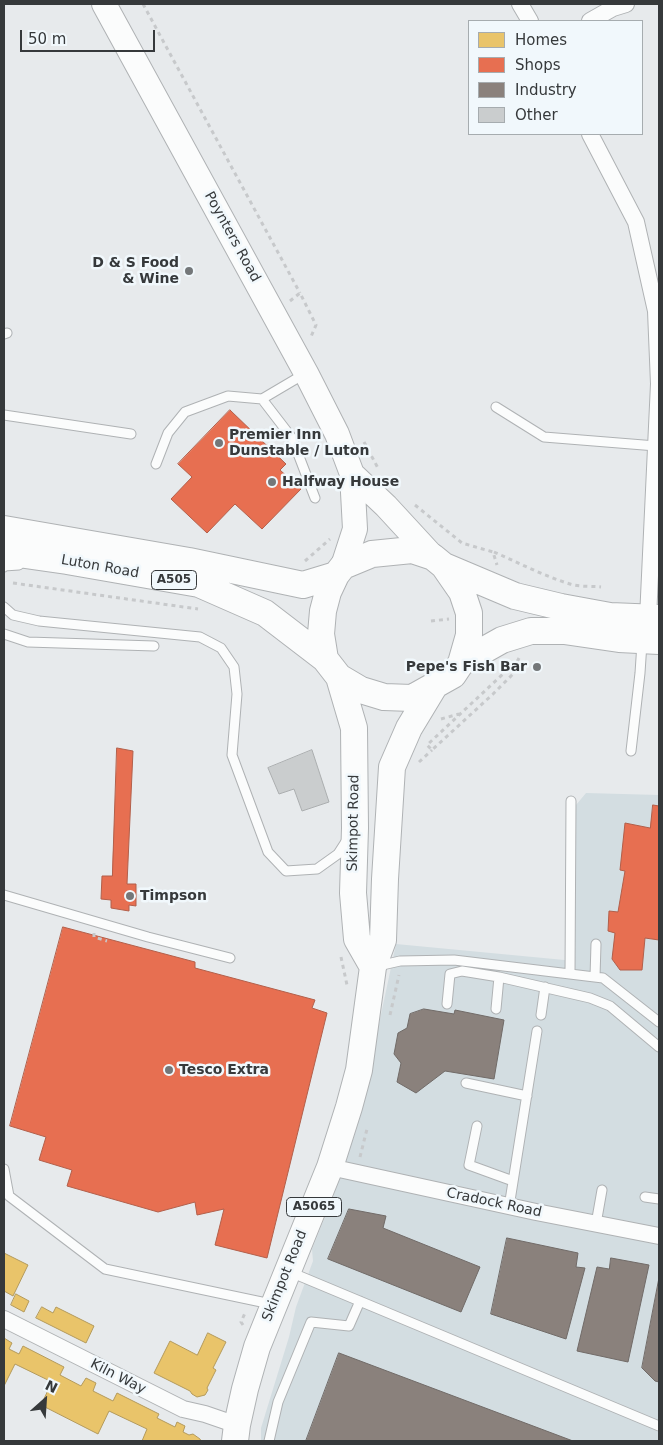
<!DOCTYPE html>
<style>
body{margin:0}
#map{position:relative;width:663px;height:1445px;overflow:hidden;background:#e7eaec;font-family:"DejaVu Sans",sans-serif}
canvas{display:block}
.frame{position:absolute;inset:0;border:5px solid #36393b;pointer-events:none}
.legend{position:absolute;left:468px;top:20px;width:175px;height:115px;box-sizing:border-box;background:#f1f8fc;border:1px solid #a6acaf;margin:0;padding:6px 9px;list-style:none;font-size:15px;color:#36393b}
.legend li{display:flex;align-items:center;gap:10px;height:25px}
.legend b{width:25px;border:1px solid #a6acaf}
.north{position:absolute;left:20px;top:1375px;width:50px;height:50px;-webkit-text-stroke:4px #f1f8fc;paint-order:stroke;rotate:26deg;font-size:14px;font-weight:700;line-height:20px;text-align:center;color:#36393b}
.north::after{content:'';display:block;margin:auto;width:18px;height:22px;background:#36393b;clip-path:polygon(50% 0,100% 100%,50% 72%,0 100%)}
.scale{position:absolute;left:20px;top:30px;width:135px;height:22px;box-sizing:border-box;border:2px solid #36393b;border-top:0;padding-left:6px;font-size:15px;line-height:18px;white-space:nowrap;color:#36393b;-webkit-text-stroke:4px #f1f8fc;paint-order:stroke}
</style>
<div id="map">
<canvas width="663" height="1445"></canvas>
<div class="frame"></div>
<ul class="legend">
<li><b style="height:14px;background:#e9c46a"></b>Homes</li>
<li><b style="height:14px;background:#e76f51"></b>Shops</li>
<li><b style="height:14px;background:#8a817c"></b>Industry</li>
<li><b style="height:14px;background:#cacdce"></b>Other</li>
</ul>
<div class="north">N</div>
<div class="scale">50 m</div>
</div>
<script>
const context = document.querySelector('canvas').getContext('2d');
context.lineJoin = 'round';
function fillPath(path, color) {
  context.fillStyle = color;
  context.fill(path, 'evenodd');
}
function stroke(path, color, width, dash) {
  context.strokeStyle = color;
  context.lineWidth = width;
  context.lineCap = dash ? 'butt' : 'round';
  context.setLineDash(dash || []);
  context.stroke(path);
}
function drawText(font, color, halo, rows, align = 'center') {
  context.font = font + ' "DejaVu Sans",sans-serif';
  context.lineWidth = 5;
  context.setLineDash([]);
  context.textBaseline = 'middle';
  context.strokeStyle = halo;
  context.fillStyle = color;
  for (const [text, x, y, turn = 0] of rows) {
    context.save();
    context.translate(x, y);
    context.rotate((+turn || 0) * Math.PI / 180);
    context.textAlign = isNaN(turn) ? turn : align;
    if (halo) context.strokeText(text, 0, 0);
    context.fillText(text, 0, 0);
    context.restore();
  }
}
const built = new Path2D(`
 M 586,793 L 659,795 L 659,1441 L 261,1441 L 261,1428 L 289,1337 L 296,1307 L 313,1261 L 312,1249 L 333,1197 L 357,1127 L 396,944 L 575,961 L 576,805 Z`);
const homes = new Path2D(`
 M 4,1253 L 28,1265 L 13,1296 L 4,1291 Z
 M 16,1294 L 29,1301 L 24,1312 L 11,1305 Z
 M 42,1307 L 53,1313 L 56,1307 L 94,1326 L 86,1343 L 36,1318 Z
 M 208,1333 L 226,1342 L 213,1368 L 216,1370 L 207,1388 L 208,1390 L 205,1395 L 197,1397 L 192,1394 L 190,1391 L 154,1373 L 170,1341 L 197,1355 Z
 M 4,1338 L 12,1343 L 9,1349 L 19,1354 L 23,1346 L 64,1367 L 60,1375 L 81,1386 L 86,1378 L 96,1383 L 93,1391 L 113,1401 L 117,1393 L 159,1414 L 157,1418 L 175,1427 L 177,1422 L 185,1426 L 183,1432 L 189,1435 L 193,1434 L 200,1439 L 201,1441 L 142,1441 L 147,1429 L 109,1411 L 98,1434 L 41,1405 L 52,1382 L 15,1364 L 4,1386 Z`);
const shops = new Path2D(`
 M 230,410 L 286,464 L 280,470 L 301,489 L 262,529 L 235,504 L 207,533 L 171,499 L 192,477 L 178,464 Z
 M 117,748 L 133,751 L 127,884 L 136,884 L 136,906 L 129,905 L 129,911 L 111,908 L 111,900 L 101,899 L 102,876 L 112,876 Z
 M 653,805 L 659,806 L 659,940 L 645,938 L 642,970 L 620,970 L 612,959 L 615,933 L 608,931 L 609,911 L 618,912 L 625,871 L 620,870 L 625,823 L 650,828 Z
 M 63,927 L 195,962 L 195,968 L 315,1000 L 312,1008 L 327,1013 L 267,1258 L 215,1245 L 224,1209 L 197,1215 L 195,1202 L 158,1212 L 67,1186 L 72,1170 L 39,1160 L 46,1137 L 10,1126 Z`);
const industry = new Path2D(`
 M 424,1009 L 454,1014 L 455,1010 L 504,1020 L 494,1079 L 445,1071 L 416,1093 L 397,1082 L 401,1063 L 394,1054 L 398,1033 L 407,1028 L 410,1014 Z
 M 349,1209 L 386,1216 L 383,1228 L 480,1267 L 461,1312 L 328,1259 Z
 M 507,1238 L 578,1253 L 576,1267 L 585,1268 L 566,1339 L 491,1314 Z
 M 611,1258 L 649,1265 L 628,1362 L 577,1351 L 597,1267 L 609,1269 Z
 M 659,1278 L 659,1382 L 655,1381 L 642,1368 Z
 M 339,1353 L 573,1441 L 306,1441 Z`);
const building = new Path2D(`
 M 312,750 L 329,802 L 302,811 L 294,789 L 279,794 L 268,768 Z`);
const path = new Path2D(`
 M 143,4 L 300,293
 M 290,301 L 300,293 L 316,325 L 310,339
 M 364,442 L 379,470
 M 415,505 L 462,543 L 493,552 L 497,565
 M 494,552 C 519,563 544,576 570,584 C 579,587 591,586 601,587
 M 305,561 L 330,539
 M 13,583 L 198,609
 M 431,621 L 449,619
 M 518,660 L 513,674 L 493,694 L 432,750 L 427,745 L 518,660 L 519,658
 M 441,719 L 459,714
 M 419,762 L 432,750
 M 94,933 L 94,937 L 107,941
 M 341,957 L 347,985
 M 390,1015 L 399,975
 M 360,1157 L 367,1129
 M 243,1325 L 241,1322 L 245,1313`);
const lane = new Path2D(`
 M 4,334 L 7,333
 M 262,399 L 292,438 L 315,498
 M 496,407 L 544,437 L 656,446
 M 4,415 L 131,434
 M 156,464 L 168,433 L 185,412 L 228,396 L 262,399 L 306,373
 M 4,567 L 4,566 L 19,565
 M 4,607 L 13,615 L 39,621 L 200,637 L 221,648 L 234,667 L 237,694 L 232,755 L 268,852 L 286,871 L 317,869 L 338,854 L 347,840
 M 4,634 L 28,642 L 154,646
 M 631,751 L 640,673 L 642,643
 M 4,895 L 148,937 L 230,958
 M 378,966 L 400,961 L 454,960 L 603,978 L 659,1022
 M 570,974 L 571,801
 M 595,977 L 596,944
 M 447,1004 L 450,974 L 462,971 L 499,977 L 590,998 L 610,1006 L 659,1047
 M 496,1009 L 499,977
 M 541,1015 L 545,987
 M 466,1083 L 527,1096
 M 477,1126 L 469,1165 L 513,1181
 M 4,1169 L 9,1196 L 105,1269 L 271,1304
 M 645,1197 L 659,1199
 M 509,1207 L 537,1031
 M 596,1224 L 602,1190
 M 290,1272 L 659,1426
 M 269,1441 L 278,1402 L 311,1322 L 349,1326 L 360,1301`);
const street = new Path2D(`
 M 520,4 L 530,21
 M 590,21 L 613,8 L 626,4
 M 590,134 L 636,222 L 656,311 L 659,384 L 648,618
 M 330,1167 L 536,1212 L 659,1236
 M 4,1319 L 183,1409 L 205,1414 L 237,1425`);
const secondary = new Path2D(`
 M 104,4 L 306,373 L 337,434 L 352,474 L 355,529 L 343,566
 M 352,474 L 386,506 L 433,557`);
const primary = new Path2D(`
 M 4,529 L 189,561 L 303,585 L 336,575
 M 412,550 L 433,557 L 444,566 L 462,592 L 469,613 L 469,635 L 461,663 L 453,675 L 412,698 L 384,697 L 361,690 L 339,677 L 325,659 L 321,634 L 323,611 L 328,592 L 336,575 L 343,566 L 372,554 Z
 M 4,552 L 67,561 L 199,584 L 265,613 L 325,659
 M 444,566 L 515,596 L 561,607 L 610,616 L 659,618
 M 461,663 L 502,640 L 531,631 L 564,631 L 619,639 L 659,641
 M 339,677 L 354,728 L 355,828 L 353,893 L 357,939 L 373,967
 M 235,1441 L 237,1425 L 245,1389 L 257,1347 L 330,1167 L 349,1107 L 359,1070 L 373,967 L 383,940 L 385,879 L 392,767 L 409,728 L 435,685`);
const markers = [
 [189,271,5,"#747779"],
 [219,443,5,"#747779"],
 [272,482,5,"#747779"],
 [537,667,5,"#747779"],
 [130,896,5,"#747779"],
 [169,1070,5,"#747779"]
];
const shields = [
 [174,580,45],
 [314,1207,55]
];
const shieldNames = [
 ["A505",174,580],
 ["A5065",314,1207]
];
const streetNames = [
 ["Poynters Road",232,237,61],
 ["Luton Road",100,567,10],
 ["Skimpot Road",354,823,-89],
 ["Cradock Road",494,1203,12],
 ["Skimpot Road",285,1276,-68],
 ["Kiln Way",118,1377,27]
];
const poiNames = [
 ["D & S Food",179,263,"right"],
 ["& Wine",179,279,"right"],
 ["Premier Inn",229,435],
 ["Dunstable / Luton",229,451],
 ["Halfway House",282,482],
 ["Pepe's Fish Bar",527,667,"right"],
 ["Timpson",140,896],
 ["Tesco Extra",179,1070]
];
fillPath(built, '#d3dde1');
fillPath(homes, '#e9c46a');
stroke(homes, '#b39a5c', 1);
fillPath(shops, '#e76f51');
stroke(shops, '#b25f4a', 1);
fillPath(industry, '#8a817c');
stroke(industry, '#716b68', 1);
fillPath(building, '#cacdce');
stroke(building, '#abaeaf', 1);
stroke(lane, '#afb2b4', 11);
stroke(street, '#afb2b4', 18);
stroke(secondary, '#afb2b4', 26);
stroke(primary, '#afb2b4', 28);
stroke(path, '#c7c9cb', 3, [4, 4]);
stroke(lane, '#fbfcfc', 9);
stroke(street, '#fbfcfc', 16);
stroke(secondary, '#fbfcfc', 24);
stroke(primary, '#fbfcfc', 26);
for (const [x, y, r, color] of markers) {
  const dot = new Path2D();
  dot.arc(x, y, r, 0, 2 * Math.PI);
  context.fillStyle = color;
  context.fill(dot);
  stroke(dot, '#f1f8fc', 2);
}
for (const [x, y, w] of shields) {
  const box = new Path2D();
  box.roundRect(x - w / 2, y - 9.5, w, 19, 4);
  context.fillStyle = '#f1f8fc';
  context.fill(box);
  stroke(box, '#36393b', 1);
}
drawText('bold 12px', '#36393b', null, shieldNames);
drawText('14px', '#36393b', '#f1f8fc', streetNames);
drawText('bold 14px', '#36393b', '#f1f8fc', poiNames, 'left');
</script>
